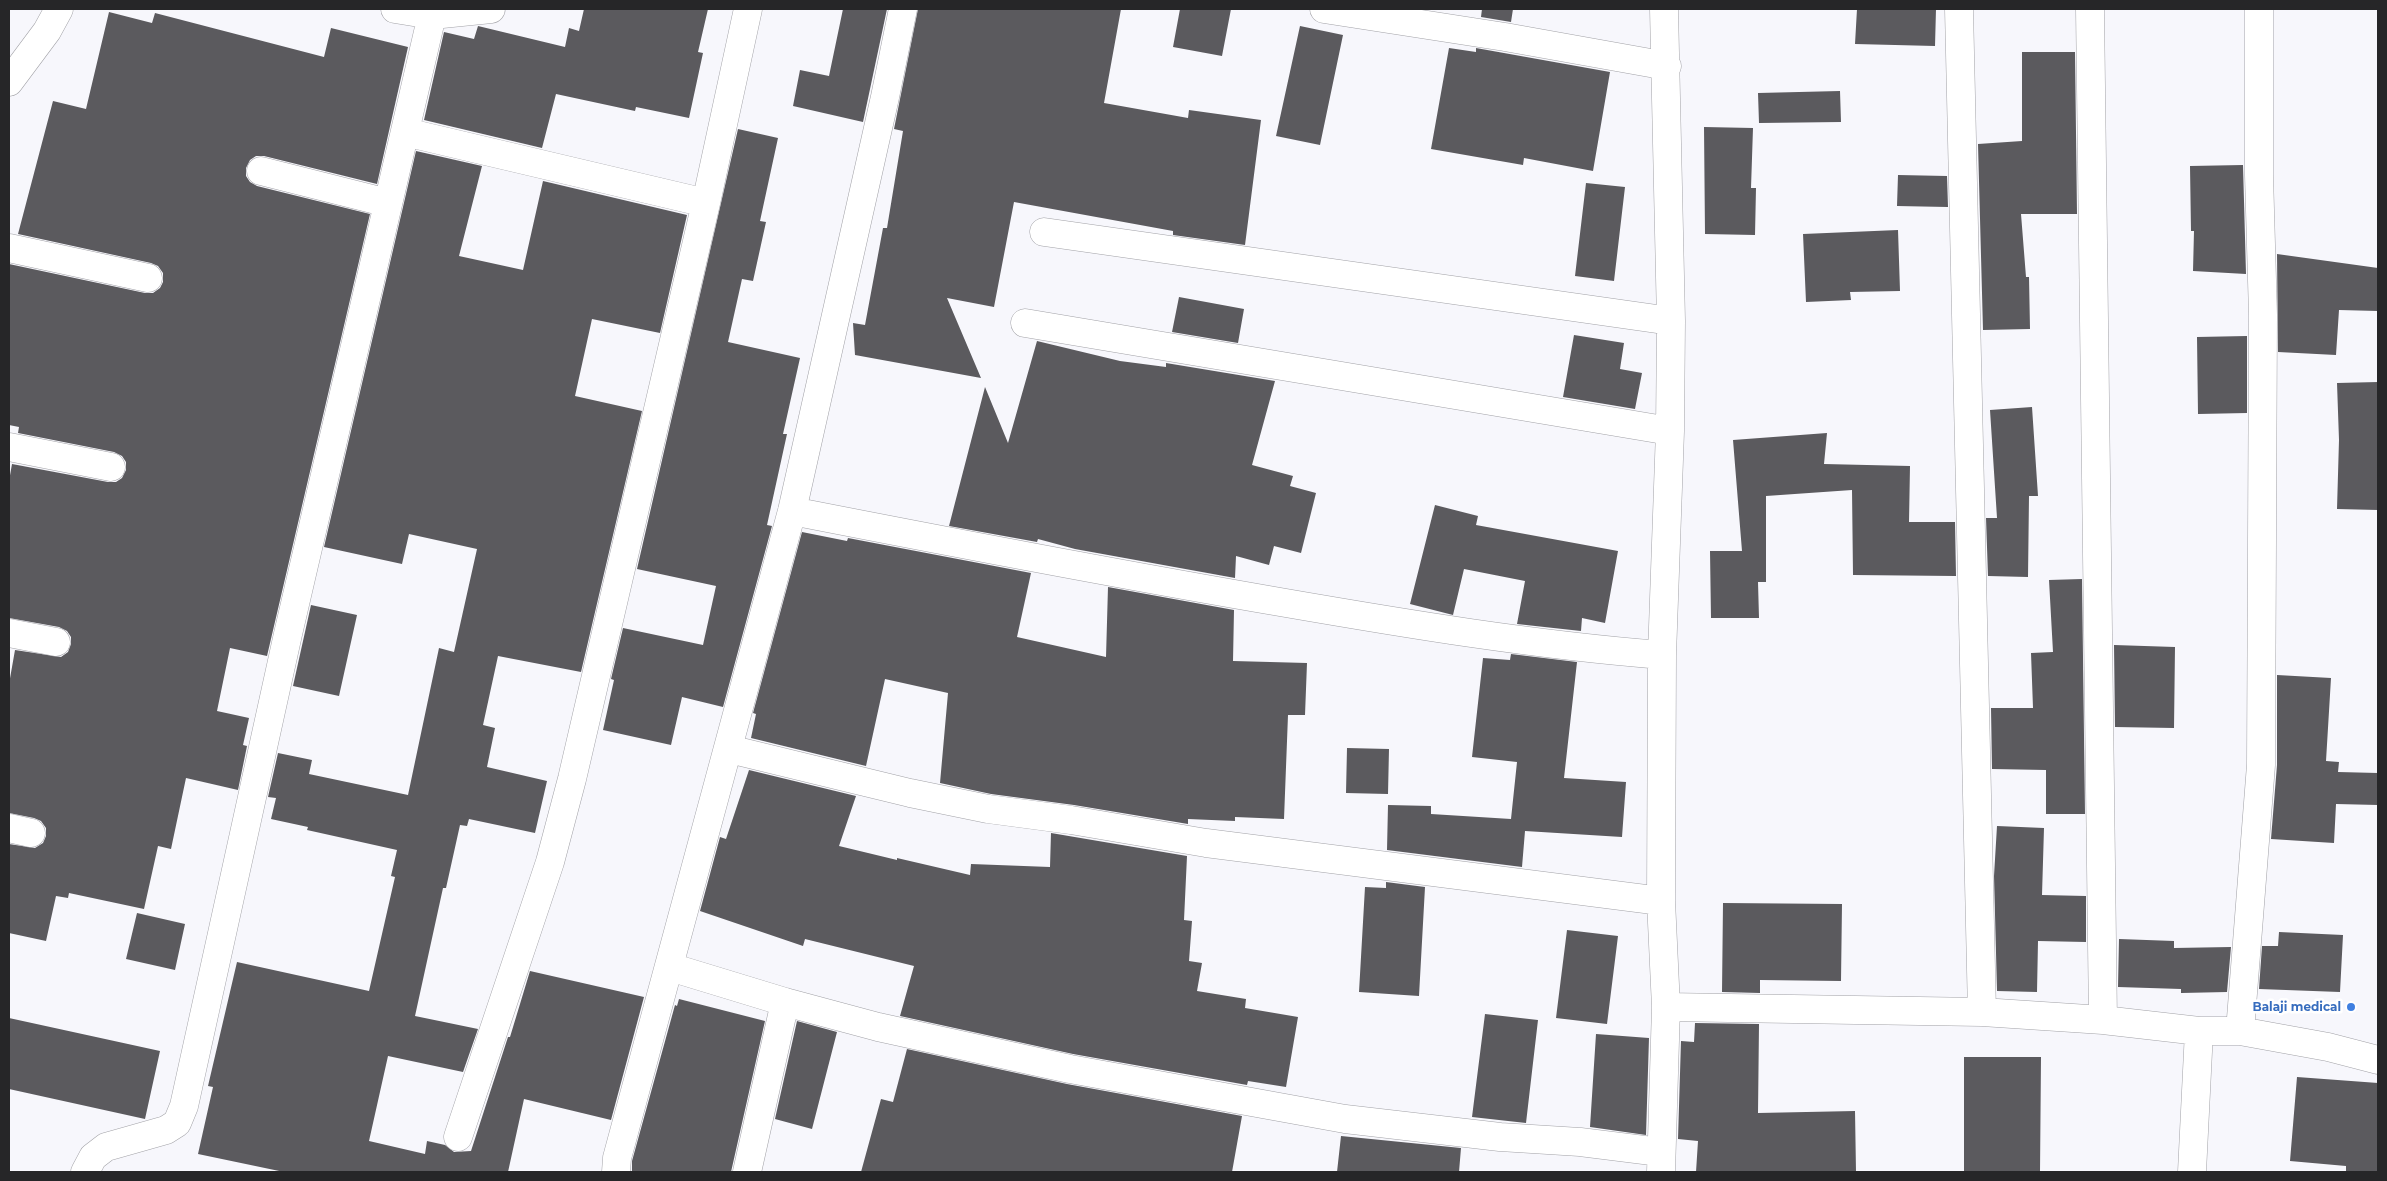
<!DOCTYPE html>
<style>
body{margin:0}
#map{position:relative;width:2387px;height:1181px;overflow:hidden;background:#f7f7fc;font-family:Montserrat,sans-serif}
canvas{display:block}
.frame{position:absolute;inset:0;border:10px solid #262628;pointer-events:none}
</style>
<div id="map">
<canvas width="2387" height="1181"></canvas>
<div class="frame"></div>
</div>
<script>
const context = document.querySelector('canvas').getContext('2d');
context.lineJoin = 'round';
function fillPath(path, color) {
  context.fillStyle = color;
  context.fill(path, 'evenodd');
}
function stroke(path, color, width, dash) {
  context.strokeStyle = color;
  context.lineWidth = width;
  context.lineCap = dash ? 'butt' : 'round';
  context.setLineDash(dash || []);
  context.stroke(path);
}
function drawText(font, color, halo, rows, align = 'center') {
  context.font = font + ' Montserrat,sans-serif';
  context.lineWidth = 5;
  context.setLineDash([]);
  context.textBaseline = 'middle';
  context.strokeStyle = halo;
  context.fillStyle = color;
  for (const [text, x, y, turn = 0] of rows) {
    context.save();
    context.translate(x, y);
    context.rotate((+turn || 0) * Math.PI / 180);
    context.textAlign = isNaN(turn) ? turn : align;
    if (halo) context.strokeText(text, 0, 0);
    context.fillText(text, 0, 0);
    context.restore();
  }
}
const building = new Path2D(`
 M 584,9 L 708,9 L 698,52 L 703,53 L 689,118 L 636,107 L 635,111 L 556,94 L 542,148 L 424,120 L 444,32 L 474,39 L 478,26 L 565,47 L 569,28 L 579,31 Z
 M 843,9 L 887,9 L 863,122 L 793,106 L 800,70 L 829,76 Z
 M 918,9 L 1121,9 L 1104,103 L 1188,118 L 1189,110 L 1261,120 L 1245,245 L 1173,235 L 1173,231 L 1014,202 L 994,307 L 947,298 L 981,378 L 855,355 L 853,323 L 865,325 L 883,228 L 887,228 L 903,131 L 894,129 Z
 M 1180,9 L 1231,9 L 1222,56 L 1173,47 Z
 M 1482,9 L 1513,9 L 1511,22 L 1481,17 Z
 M 1857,9 L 1936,9 L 1935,46 L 1855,44 Z
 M 109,12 L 152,23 L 155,13 L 324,57 L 331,28 L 408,47 L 377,184 L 264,156 L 256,156 L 250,160 L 246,168 L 246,176 L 250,182 L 257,186 L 370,214 L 267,656 L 230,648 L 217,711 L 249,718 L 243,745 L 247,746 L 238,790 L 186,778 L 171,849 L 158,846 L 144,909 L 69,893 L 68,898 L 56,896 L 46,941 L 9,933 L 9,844 L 35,848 L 43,843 L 46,836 L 46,828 L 41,821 L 34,818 L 9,813 L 9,684 L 15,650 L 61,657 L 68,652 L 71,644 L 71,637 L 67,631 L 59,627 L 9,618 L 9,481 L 12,464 L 108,482 L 116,482 L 122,478 L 126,470 L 126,462 L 122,456 L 114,452 L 18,433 L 19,427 L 9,425 L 9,264 L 145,293 L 153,293 L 160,288 L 163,282 L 163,273 L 158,266 L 151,263 L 18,234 L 53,101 L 86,109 Z
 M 1300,26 L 1343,35 L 1320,145 L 1276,136 Z
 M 1449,48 L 1476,52 L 1476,48 L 1610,72 L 1593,171 L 1524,158 L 1523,165 L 1431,149 Z
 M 2022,52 L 2075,52 L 2077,214 L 2021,214 L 2026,277 L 2029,277 L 2030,329 L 1983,330 L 1978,144 L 2022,141 Z
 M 1840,91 L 1841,122 L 1759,123 L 1758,93 Z
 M 1704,127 L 1753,128 L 1751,188 L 1756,188 L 1755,235 L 1705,234 Z
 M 738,129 L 778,138 L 760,221 L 766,222 L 753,281 L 742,279 L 728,342 L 800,358 L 783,434 L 787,434 L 767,525 L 772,526 L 723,707 L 682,697 L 671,745 L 603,730 L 614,680 L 611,679 L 623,628 L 703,645 L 716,586 L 637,569 Z
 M 416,151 L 482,166 L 459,256 L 523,270 L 543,181 L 687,215 L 660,333 L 592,319 L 575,396 L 642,411 L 581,672 L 498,656 L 483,725 L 495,728 L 487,767 L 547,781 L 535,833 L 469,819 L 467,826 L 460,825 L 446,888 L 443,888 L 415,1016 L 478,1029 L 463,1072 L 388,1056 L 369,1141 L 425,1154 L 427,1141 L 445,1145 L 454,1152 L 471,1151 L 508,1037 L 510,1037 L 530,971 L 644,997 L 611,1120 L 524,1099 L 508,1172 L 284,1172 L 198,1154 L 213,1087 L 208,1086 L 237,962 L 369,991 L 395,877 L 391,876 L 397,850 L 307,830 L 308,827 L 271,819 L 276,798 L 268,797 L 278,753 L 312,760 L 309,774 L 408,795 L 439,648 L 454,652 L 477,549 L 409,534 L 402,564 L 324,547 Z
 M 2243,165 L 2246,274 L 2193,271 L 2194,231 L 2191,231 L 2190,166 Z
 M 1898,175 L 1947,176 L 1948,207 L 1897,206 Z
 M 1586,183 L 1625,187 L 1614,281 L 1575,276 Z
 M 1898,230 L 1900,291 L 1850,292 L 1851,300 L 1806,302 L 1803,234 Z
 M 2277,254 L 2378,268 L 2378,311 L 2339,310 L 2336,355 L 2278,352 Z
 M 1179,297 L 1244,309 L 1238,343 L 1172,332 Z
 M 1574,335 L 1624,343 L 1620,369 L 1642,373 L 1635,409 L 1563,397 Z
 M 2247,336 L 2247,413 L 2198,414 L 2197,337 Z
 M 1037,341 L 1120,361 L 1166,367 L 1166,363 L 1275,381 L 1252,465 L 1293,476 L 1290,486 L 1316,493 L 1301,553 L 1274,546 L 1269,565 L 1236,556 L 1235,578 L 1075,549 L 1038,539 L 1037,542 L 949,526 L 985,387 L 1008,443 Z
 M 2378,382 L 2378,510 L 2337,509 L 2339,440 L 2337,383 Z
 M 2032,407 L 2038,496 L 2029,496 L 2028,577 L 1988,576 L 1986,518 L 1997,518 L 1990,410 Z
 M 1827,433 L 1824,464 L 1910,466 L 1909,522 L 1955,522 L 1956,576 L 1853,575 L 1852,490 L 1766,496 L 1766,582 L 1758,582 L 1759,618 L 1711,618 L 1710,551 L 1742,551 L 1733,440 Z
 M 1435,505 L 1478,516 L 1476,525 L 1618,551 L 1605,623 L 1582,618 L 1581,631 L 1517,624 L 1525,581 L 1464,569 L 1453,615 L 1410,604 Z
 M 802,532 L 847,541 L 848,538 L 1031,573 L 1017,637 L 1106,657 L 1108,587 L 1234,610 L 1233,661 L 1307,663 L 1305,715 L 1288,715 L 1284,819 L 1235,817 L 1235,821 L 1188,819 L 1188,824 L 1074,805 L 991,794 L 940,783 L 948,693 L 885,679 L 866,766 L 751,738 L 756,714 L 753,713 Z
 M 2082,579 L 2085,814 L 2046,814 L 2046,770 L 1992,769 L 1991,708 L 2033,708 L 2031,653 L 2053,652 L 2049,580 Z
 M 311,605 L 357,615 L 339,696 L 293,686 Z
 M 2114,645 L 2175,647 L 2174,728 L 2115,727 Z
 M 1511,654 L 1577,662 L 1564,778 L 1626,782 L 1622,837 L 1525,831 L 1522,867 L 1387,850 L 1388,805 L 1431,806 L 1431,814 L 1511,819 L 1517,762 L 1472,757 L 1483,658 L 1510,660 Z
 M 2277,675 L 2331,678 L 2326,761 L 2339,762 L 2338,772 L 2378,773 L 2378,805 L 2336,804 L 2334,843 L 2271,839 L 2277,765 Z
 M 1347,748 L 1389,749 L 1388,794 L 1346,793 Z
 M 749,770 L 856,796 L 839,846 L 897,860 L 897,858 L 970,875 L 971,864 L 1050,867 L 1051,833 L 1187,856 L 1184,920 L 1192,921 L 1189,961 L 1202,963 L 1197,991 L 1246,999 L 1245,1008 L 1298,1017 L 1286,1087 L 1248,1081 L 1247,1085 L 1073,1054 L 900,1016 L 914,966 L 805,939 L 803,946 L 700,911 L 720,837 L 726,839 Z
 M 1997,826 L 2044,828 L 2042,895 L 2086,896 L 2086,942 L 2038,941 L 2037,992 L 1997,991 L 1994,876 Z
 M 1386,882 L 1425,887 L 1419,996 L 1359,992 L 1365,887 L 1386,888 Z
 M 1723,903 L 1842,904 L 1841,981 L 1760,980 L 1760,993 L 1722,992 Z
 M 137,913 L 185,924 L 175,970 L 126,959 Z
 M 1567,930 L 1618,936 L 1607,1024 L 1556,1018 Z
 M 2279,932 L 2343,935 L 2340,992 L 2259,989 L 2262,946 L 2278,946 Z
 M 2119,939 L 2174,941 L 2174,948 L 2231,947 L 2227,992 L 2181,993 L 2181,989 L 2118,987 Z
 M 679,999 L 765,1021 L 731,1172 L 632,1172 L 632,1161 L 675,1005 L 677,1006 Z
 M 1485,1014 L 1538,1020 L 1526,1123 L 1472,1117 Z
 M 9,1018 L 160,1051 L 145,1119 L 9,1089 Z
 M 797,1021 L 837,1032 L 812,1129 L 775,1119 Z
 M 1695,1023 L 1759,1024 L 1758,1113 L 1855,1111 L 1856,1172 L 1696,1172 L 1698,1141 L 1678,1139 L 1681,1041 L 1694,1042 Z
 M 1596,1034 L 1649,1038 L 1646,1135 L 1590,1127 Z
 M 907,1049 L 1067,1084 L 1242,1116 L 1232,1172 L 861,1172 L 881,1099 L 893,1102 Z
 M 1964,1057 L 2041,1057 L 2040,1172 L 1964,1172 Z
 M 2297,1077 L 2378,1083 L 2378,1172 L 2346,1172 L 2346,1166 L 2290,1161 Z
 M 1341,1136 L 1461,1148 L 1459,1172 L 1337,1172 Z`);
const minor = new Path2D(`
 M 1324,9 L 1505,37 L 1667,66
 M 1959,9 L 1982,1012
 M 2090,9 L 2103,1020
 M 432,15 L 491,9
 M 9,82 L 47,31 L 59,9
 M 405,132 L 706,203
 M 261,171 L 388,203
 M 1044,232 L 1671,321
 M 9,248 L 148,278
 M 1025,323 L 1670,431
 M 9,447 L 111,467
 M 792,511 C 955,543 1117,574 1280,602 C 1407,624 1534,645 1662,655
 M 9,633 L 56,642
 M 729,749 L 910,793 L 988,809 L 1071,820 L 1206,843 L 1661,901
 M 9,828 L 31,833
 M 670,967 L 785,1002 L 878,1027 L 1070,1069 L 1345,1119 L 1500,1137 L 1580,1142 L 1660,1152
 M 1666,1007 L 1982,1012 L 2103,1020 L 2199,1031 L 2240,1031 L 2328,1047 L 2378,1060
 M 2240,1031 L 2261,765 L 2263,315 L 2259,175 L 2259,9
 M 458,1137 L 550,862 L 572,779 L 706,203 L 748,9
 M 85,1172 L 93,1157 L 106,1147 L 166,1130 L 177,1123 L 184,1106 L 288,634 L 432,15 L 395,9
 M 616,1172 L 617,1158 L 792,511 L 885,97 L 903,9
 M 747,1172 L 785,1002
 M 1661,1172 L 1666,1007 L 1661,901 L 1662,655 L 1670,431 L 1671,321 L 1664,9
 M 2192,1172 L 2199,1031`);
const markers = [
 [2351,1007,5,"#3f7fe0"]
];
const shopNames = [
 ["Balaji medical",2341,1007]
];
fillPath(building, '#5b5a5e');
stroke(minor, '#a2a2a7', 29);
stroke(minor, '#fff', 28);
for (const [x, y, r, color] of markers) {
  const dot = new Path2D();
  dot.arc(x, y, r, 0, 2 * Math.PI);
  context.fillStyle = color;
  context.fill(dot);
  stroke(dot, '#fff', 2);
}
drawText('bold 12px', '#366cbe', '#fff', shopNames, 'right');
</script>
